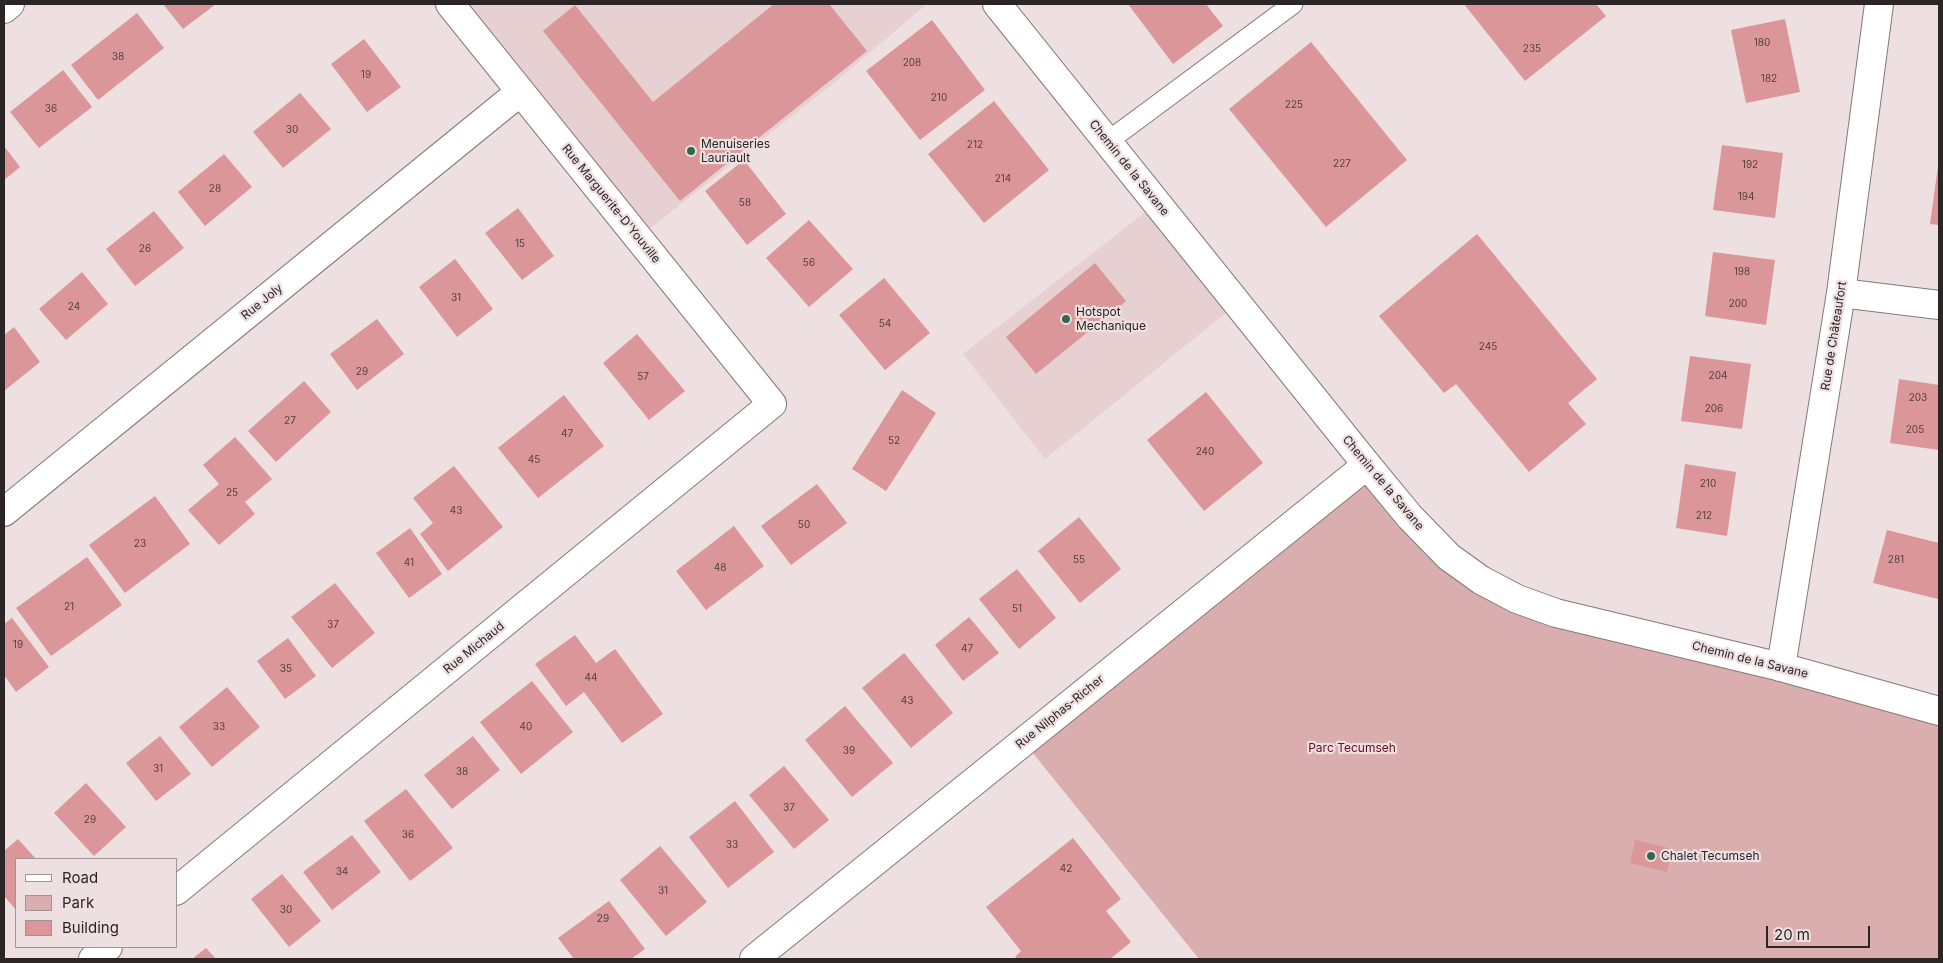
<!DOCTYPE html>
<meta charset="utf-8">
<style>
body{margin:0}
#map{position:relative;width:1943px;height:963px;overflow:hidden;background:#eedfe0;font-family:Inter,sans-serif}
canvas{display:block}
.frame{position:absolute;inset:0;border:5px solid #2b2525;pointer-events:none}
.legend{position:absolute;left:15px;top:858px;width:162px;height:90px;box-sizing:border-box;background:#eedfe0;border:1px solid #a09595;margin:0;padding:6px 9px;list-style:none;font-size:15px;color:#2b2525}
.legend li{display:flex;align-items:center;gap:10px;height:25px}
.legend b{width:25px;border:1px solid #a09595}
.scale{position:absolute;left:1766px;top:926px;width:104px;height:22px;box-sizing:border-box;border:2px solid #2b2525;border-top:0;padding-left:6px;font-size:15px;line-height:18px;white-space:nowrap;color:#2b2525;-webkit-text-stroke:4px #eedfe0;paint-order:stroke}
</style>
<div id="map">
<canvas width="1943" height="963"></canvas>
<div class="frame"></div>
<ul class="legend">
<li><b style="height:6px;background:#fff"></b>Road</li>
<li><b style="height:14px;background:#daadaf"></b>Park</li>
<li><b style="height:14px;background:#da9699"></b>Building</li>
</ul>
<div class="scale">20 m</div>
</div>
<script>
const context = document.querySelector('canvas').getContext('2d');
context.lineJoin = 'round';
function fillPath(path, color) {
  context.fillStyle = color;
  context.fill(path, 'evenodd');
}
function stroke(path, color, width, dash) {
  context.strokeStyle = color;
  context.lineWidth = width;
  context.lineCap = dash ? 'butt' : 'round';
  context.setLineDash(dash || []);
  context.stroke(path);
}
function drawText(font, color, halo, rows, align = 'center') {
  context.font = font + ' Inter,sans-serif';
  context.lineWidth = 4.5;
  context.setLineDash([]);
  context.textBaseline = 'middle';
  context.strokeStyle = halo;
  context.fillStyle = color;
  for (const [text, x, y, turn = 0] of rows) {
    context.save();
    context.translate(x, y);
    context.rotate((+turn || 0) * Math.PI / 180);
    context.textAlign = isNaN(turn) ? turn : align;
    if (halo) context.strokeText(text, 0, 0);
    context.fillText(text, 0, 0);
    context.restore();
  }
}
const built = new Path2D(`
 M 450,4 L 927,4 L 835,82 L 638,238 Z
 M 1157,203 L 1237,304 L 1045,459 L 963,354 Z`);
const green = new Path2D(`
 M 1367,465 L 1481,580 L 1939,711 L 1939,959 L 1199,959 L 1024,742 Z`);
const building = new Path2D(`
 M 163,4 L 216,4 L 183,29 Z
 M 774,4 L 829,4 L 867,51 L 680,201 L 543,31 L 575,5 L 653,102 Z
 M 1128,4 L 1206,4 L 1223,26 L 1173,64 Z
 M 1464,4 L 1596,4 L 1606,16 L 1525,81 Z
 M 137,13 L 164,48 L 98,100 L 71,65 Z
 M 1785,19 L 1800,92 L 1746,103 L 1731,30 Z
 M 932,20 L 985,90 L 920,140 L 866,71 Z
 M 364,39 L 401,87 L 367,112 L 331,64 Z
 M 1311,42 L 1407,160 L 1326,227 L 1229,109 Z
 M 63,70 L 92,107 L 39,148 L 10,112 Z
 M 300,93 L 331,129 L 283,168 L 253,132 Z
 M 994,101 L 1049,170 L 984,223 L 928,154 Z
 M 1722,145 L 1783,153 L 1775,218 L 1713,210 Z
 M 4,146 L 20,167 L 4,180 Z
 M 224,154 L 252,187 L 205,226 L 178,192 Z
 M 744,160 L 786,214 L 747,245 L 705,191 Z
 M 1938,166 L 1939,166 L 1939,225 L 1930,224 Z
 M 518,208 L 554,256 L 522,280 L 485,233 Z
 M 154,211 L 184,248 L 135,286 L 106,249 Z
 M 809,220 L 853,269 L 809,307 L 766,258 Z
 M 1477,234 L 1597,379 L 1568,403 L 1586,424 L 1529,472 L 1456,384 L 1444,393 L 1379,316 Z
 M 1713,252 L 1775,260 L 1766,325 L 1705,316 Z
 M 455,259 L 493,309 L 457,337 L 419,287 Z
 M 1095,263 L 1126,301 L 1036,374 L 1006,337 Z
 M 82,272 L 108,304 L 66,340 L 39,309 Z
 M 884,278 L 930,333 L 885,370 L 839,315 Z
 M 377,319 L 404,354 L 357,390 L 330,354 Z
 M 14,327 L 40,362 L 4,391 L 4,335 Z
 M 637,334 L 685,391 L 649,420 L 603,363 Z
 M 1690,356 L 1751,364 L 1742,429 L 1681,421 Z
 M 1899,379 L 1939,385 L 1939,450 L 1890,443 Z
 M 304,381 L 331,412 L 276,462 L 248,431 Z
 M 902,390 L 936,413 L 886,491 L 852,469 Z
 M 1206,392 L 1263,463 L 1204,511 L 1147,440 Z
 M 564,395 L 604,446 L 538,498 L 498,448 Z
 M 235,437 L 272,479 L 245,502 L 255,514 L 219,545 L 188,510 L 219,484 L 203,465 Z
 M 1685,464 L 1736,472 L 1727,536 L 1676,528 Z
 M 454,466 L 503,527 L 448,571 L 420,534 L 433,523 L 413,498 Z
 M 817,484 L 847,523 L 791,565 L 761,526 Z
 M 155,496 L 190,544 L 125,593 L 89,545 Z
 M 1079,517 L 1121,569 L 1080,603 L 1038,551 Z
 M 734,526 L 764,566 L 706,610 L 676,571 Z
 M 410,528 L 442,574 L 409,598 L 376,553 Z
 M 1887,530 L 1939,543 L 1938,599 L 1873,583 Z
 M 87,557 L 122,605 L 51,656 L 16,608 Z
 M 1017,569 L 1056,618 L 1019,649 L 979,599 Z
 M 335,583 L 375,633 L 332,668 L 291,617 Z
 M 969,617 L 999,653 L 963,681 L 935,645 Z
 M 12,618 L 49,667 L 16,692 L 4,675 L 4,624 Z
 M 575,635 L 596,663 L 615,649 L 663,714 L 622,743 L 584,692 L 566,706 L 535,664 Z
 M 288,638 L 316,676 L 285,699 L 257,661 Z
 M 904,653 L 953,713 L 911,748 L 862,688 Z
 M 532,681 L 573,732 L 521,774 L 480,722 Z
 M 227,687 L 260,727 L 212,767 L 179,727 Z
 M 845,706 L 893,763 L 852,797 L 805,740 Z
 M 160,736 L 191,774 L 156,801 L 126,763 Z
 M 473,736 L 500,770 L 452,809 L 424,775 Z
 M 784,766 L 829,820 L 794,849 L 749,795 Z
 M 86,783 L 126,827 L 94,856 L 54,813 Z
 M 406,789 L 453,848 L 410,881 L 364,821 Z
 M 735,801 L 774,852 L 728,888 L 689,837 Z
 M 352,835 L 381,872 L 332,910 L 303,872 Z
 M 1073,838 L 1121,899 L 1106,911 L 1131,942 L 1110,959 L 1017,959 L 1015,957 L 1021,951 L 986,907 Z
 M 18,839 L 36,859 L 16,859 L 16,910 L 4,896 L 4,851 Z
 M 1635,840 L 1672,849 L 1667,872 L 1630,863 Z
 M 660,846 L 707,902 L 666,936 L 620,880 Z
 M 282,874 L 321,921 L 289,947 L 251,899 Z
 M 609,901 L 645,949 L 631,959 L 574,959 L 558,938 Z
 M 206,948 L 216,959 L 192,959 Z`);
const service = new Path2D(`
 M 1107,142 L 1293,4`);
const minor = new Path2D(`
 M 4,9 L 10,4
 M 1841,293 L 1939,305
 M 4,512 L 520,92
 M 1781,667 L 1841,293 L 1879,4
 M 176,891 L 772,404 L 450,4
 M 93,959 L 108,947
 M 754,959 L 1367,465`);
const tertiary = new Path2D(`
 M 997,4 L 1367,465 L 1410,517 L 1449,557 L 1481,580 L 1517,599 L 1556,613 L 1781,667 L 1939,711`);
const markers = [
 [691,151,5,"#2f6952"],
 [1066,319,5,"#2f6952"],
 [1651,856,5,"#2f6952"]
];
const numberNames = [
 ["180",1762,43],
 ["235",1532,49],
 ["38",118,57],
 ["208",912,63],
 ["19",366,75],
 ["182",1769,79],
 ["210",939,98],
 ["225",1294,105],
 ["36",51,109],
 ["30",292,130],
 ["212",975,145],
 ["227",1342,164],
 ["192",1750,165],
 ["214",1003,179],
 ["28",215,189],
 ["194",1746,197],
 ["58",745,203],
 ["15",520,244],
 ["26",145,249],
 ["56",809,263],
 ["198",1742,272],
 ["31",456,298],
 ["200",1738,304],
 ["24",74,307],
 ["54",885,324],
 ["245",1488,347],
 ["29",362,372],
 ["204",1718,376],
 ["57",643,377],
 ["203",1918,398],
 ["206",1714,409],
 ["27",290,421],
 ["205",1915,430],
 ["47",567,434],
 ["52",894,441],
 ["240",1205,452],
 ["45",534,460],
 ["210",1708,484],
 ["25",232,493],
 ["43",456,511],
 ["212",1704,516],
 ["50",804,525],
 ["23",140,544],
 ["55",1079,560],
 ["281",1896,560],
 ["41",409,563],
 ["48",720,568],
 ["21",69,607],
 ["51",1017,609],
 ["37",333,625],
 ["19",18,645],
 ["47",967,649],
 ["35",286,669],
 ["44",591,678],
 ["43",907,701],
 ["33",219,727],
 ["40",526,727],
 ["39",849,751],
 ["31",158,769],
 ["38",462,772],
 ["37",789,808],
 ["29",90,820],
 ["36",408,835],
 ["33",732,845],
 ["42",1066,869],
 ["34",342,872],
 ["31",663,891],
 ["30",286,910],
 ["29",603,919]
];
const poiNames = [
 ["Menuiseries",701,144],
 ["Lauriault",701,158],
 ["Hotspot",1076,312],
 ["Mechanique",1076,326],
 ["Chalet Tecumseh",1661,856]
];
const streetNames = [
 ["Chemin de la Savane",1129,168,51],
 ["Rue Marguerite-D'Youville",611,204,51],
 ["Rue Joly",262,302,-39],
 ["Rue de Châteaufort",1834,336,-81],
 ["Chemin de la Savane",1383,483,50],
 ["Rue Michaud",474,648,-39],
 ["Chemin de la Savane",1750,660,14],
 ["Rue Nilphas-Richer",1060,712,-39]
];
const parkNames = [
 ["Parc Tecumseh",1352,748]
];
fillPath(built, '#e7d0d1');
fillPath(green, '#daadaf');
fillPath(building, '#da9699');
stroke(service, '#867979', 21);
stroke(minor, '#867979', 30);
stroke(tertiary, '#867979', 30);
stroke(service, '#fff', 19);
stroke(minor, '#fff', 28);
stroke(tertiary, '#fff', 28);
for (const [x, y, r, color] of markers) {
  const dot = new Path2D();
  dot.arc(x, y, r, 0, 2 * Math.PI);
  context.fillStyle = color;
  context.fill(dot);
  stroke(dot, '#eedfe0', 2);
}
drawText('10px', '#574142', null, numberNames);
drawText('12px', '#2b2525', '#eedfe0', poiNames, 'left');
drawText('12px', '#2b2525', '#eedfe0', streetNames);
drawText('12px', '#611020', '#eedfe0', parkNames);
</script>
